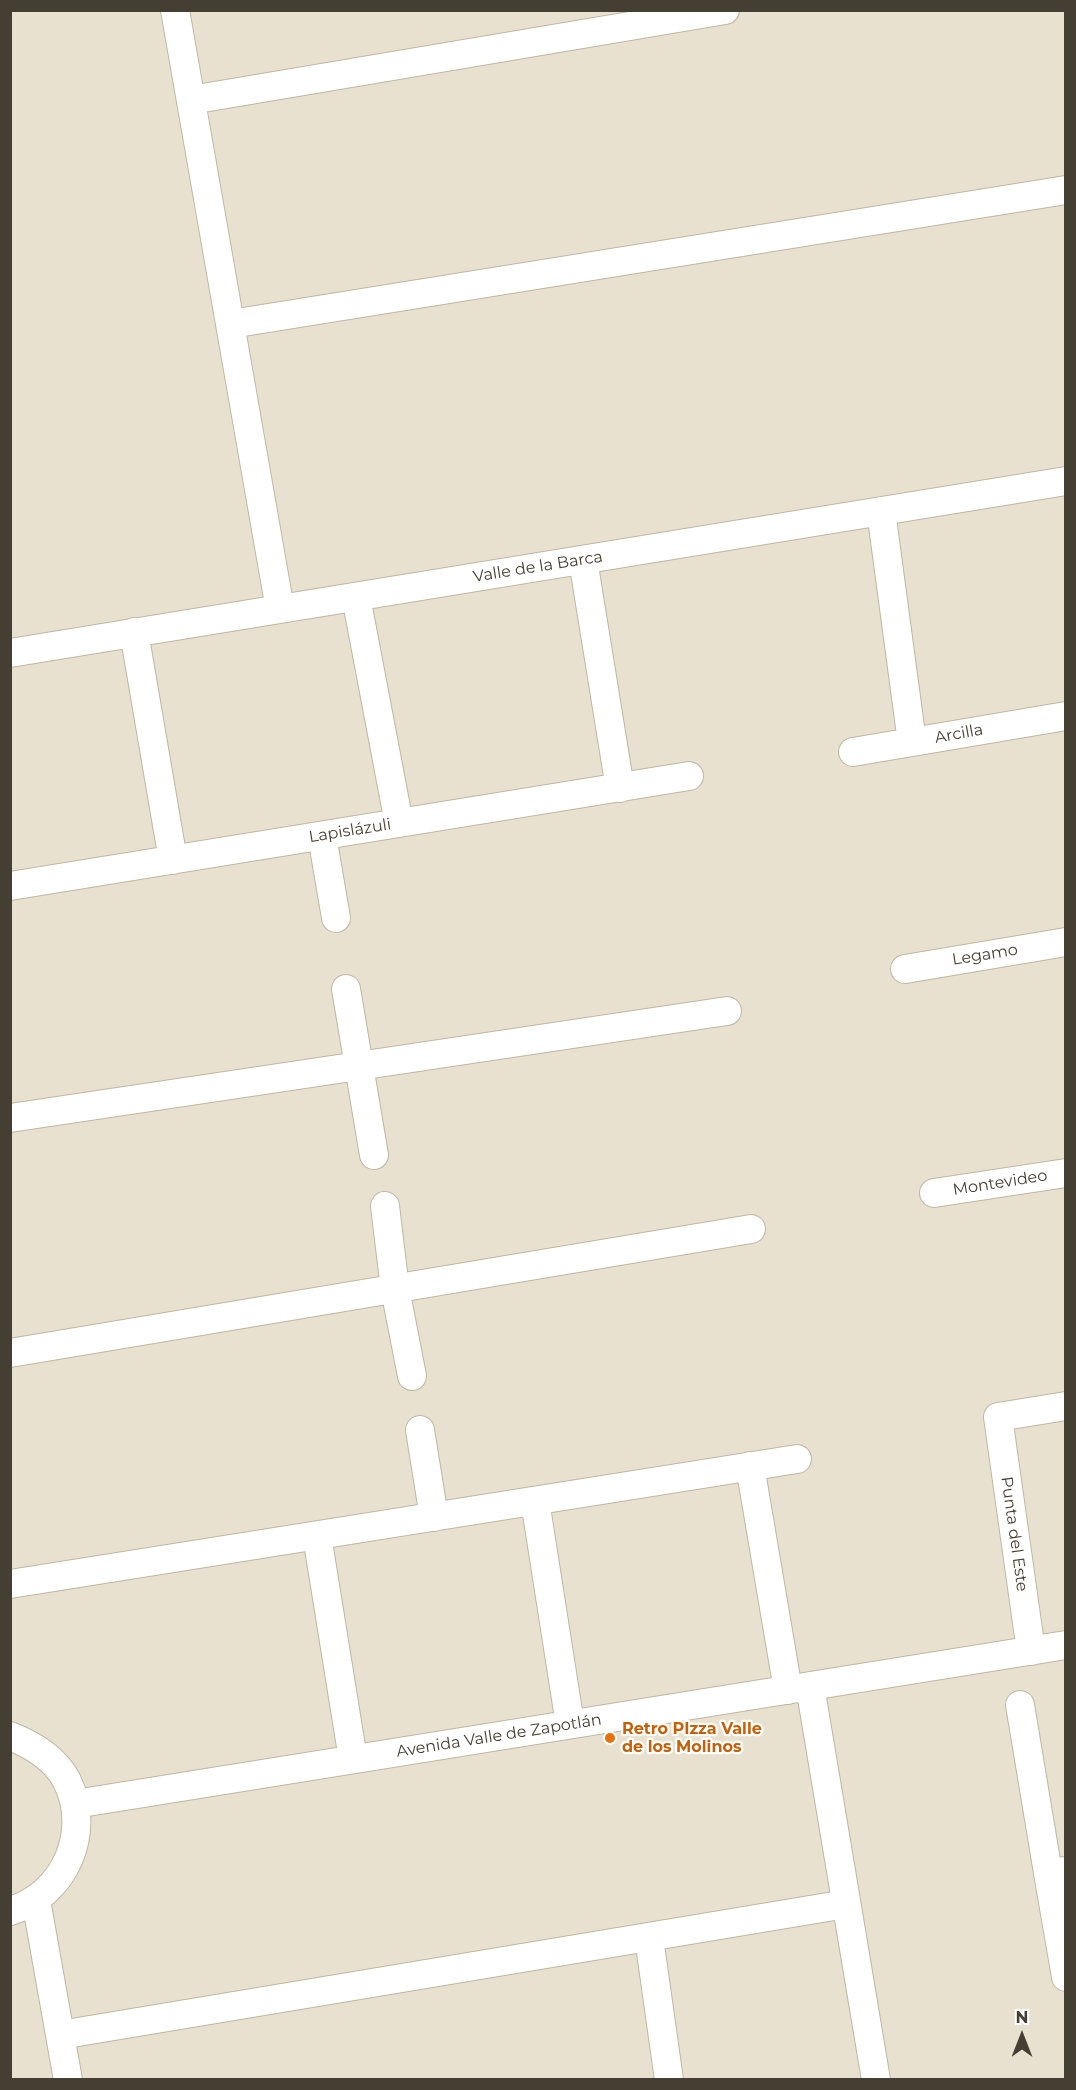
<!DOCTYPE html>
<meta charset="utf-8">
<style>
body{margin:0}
#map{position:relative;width:1076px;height:2090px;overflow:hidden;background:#f3efe2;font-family:Montserrat,sans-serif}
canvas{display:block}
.frame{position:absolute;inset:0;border:12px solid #453e32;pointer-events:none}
.north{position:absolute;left:992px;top:2006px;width:60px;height:60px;-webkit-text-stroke:4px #fff;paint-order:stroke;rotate:0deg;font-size:16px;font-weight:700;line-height:24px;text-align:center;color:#453e32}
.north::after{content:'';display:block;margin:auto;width:21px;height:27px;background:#453e32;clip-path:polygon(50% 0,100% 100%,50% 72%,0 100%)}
</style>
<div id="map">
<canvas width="1076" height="2090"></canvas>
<div class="frame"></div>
<div class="north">N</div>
</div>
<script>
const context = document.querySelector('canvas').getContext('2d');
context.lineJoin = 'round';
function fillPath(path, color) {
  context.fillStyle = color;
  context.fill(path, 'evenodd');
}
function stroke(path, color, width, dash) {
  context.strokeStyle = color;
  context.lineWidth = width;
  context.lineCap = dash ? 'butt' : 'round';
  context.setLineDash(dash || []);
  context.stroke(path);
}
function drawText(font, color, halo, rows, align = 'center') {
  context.font = font + ' Montserrat,sans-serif';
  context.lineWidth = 4.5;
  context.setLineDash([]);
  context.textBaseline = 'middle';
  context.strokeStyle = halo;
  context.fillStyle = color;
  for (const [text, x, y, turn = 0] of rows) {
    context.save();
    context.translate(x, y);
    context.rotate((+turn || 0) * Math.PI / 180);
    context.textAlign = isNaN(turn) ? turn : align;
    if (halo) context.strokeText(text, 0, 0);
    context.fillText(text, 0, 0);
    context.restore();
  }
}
const residential = new Path2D(`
 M 11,11 L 1065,11 L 1065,2079 L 11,2079 Z`);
const street = new Path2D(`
 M 175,10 L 280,609
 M 191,100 L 725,10
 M 231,324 L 1066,190
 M 881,511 L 912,742
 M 583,560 L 620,788
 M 356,597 L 399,823
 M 134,632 L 173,860
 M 10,653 L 1066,481
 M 853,752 L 1066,716
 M 322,836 L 336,918
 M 10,886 L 689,776
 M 905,969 L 1066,942
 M 346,989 L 374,1155
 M 10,1118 L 727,1011
 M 934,1193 L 1066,1173
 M 385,1206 L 395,1289 L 412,1376
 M 10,1353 L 751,1229
 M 420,1430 L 434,1517
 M 750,1466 L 788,1690
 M 535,1501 L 570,1724
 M 317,1536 L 353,1759
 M 10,1584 L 797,1459
 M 1031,1651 L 998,1417 L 1066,1406
 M 810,1686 L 876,2080
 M 1020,1705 L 1048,1873
 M 10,1736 C 33,1745 55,1758 67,1781 C 92,1832 65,1895 10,1911
 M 75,1804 L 1066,1645
 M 1066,1871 L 1048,1873 L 1066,1977
 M 36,1900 L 68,2080
 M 649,1938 L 669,2080
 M 60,2035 L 846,1904`);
const markers = [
 [610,1738,6,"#e8710a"]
];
const streetNames = [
 ["Valle de la Barca",538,567,-9],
 ["Arcilla",959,734,-10],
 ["Lapislázuli",350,831,-9],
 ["Legamo",985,955,-9],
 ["Montevideo",1000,1183,-9],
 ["Punta del Este",1014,1534,82],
 ["Avenida Valle de Zapotlán",499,1736,-9]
];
const foodNames = [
 ["Retro PIzza Valle",622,1729],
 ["de los Molinos",622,1747]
];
fillPath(residential, '#e8e1cf');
stroke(street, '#bfb7a4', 30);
stroke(street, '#fff', 28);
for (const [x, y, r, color] of markers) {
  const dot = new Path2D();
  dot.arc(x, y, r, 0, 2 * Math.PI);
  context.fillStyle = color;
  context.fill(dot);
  stroke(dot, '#fff', 2);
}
drawText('16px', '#453e32', '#fff', streetNames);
drawText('bold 16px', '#c56008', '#fff', foodNames, 'left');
</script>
